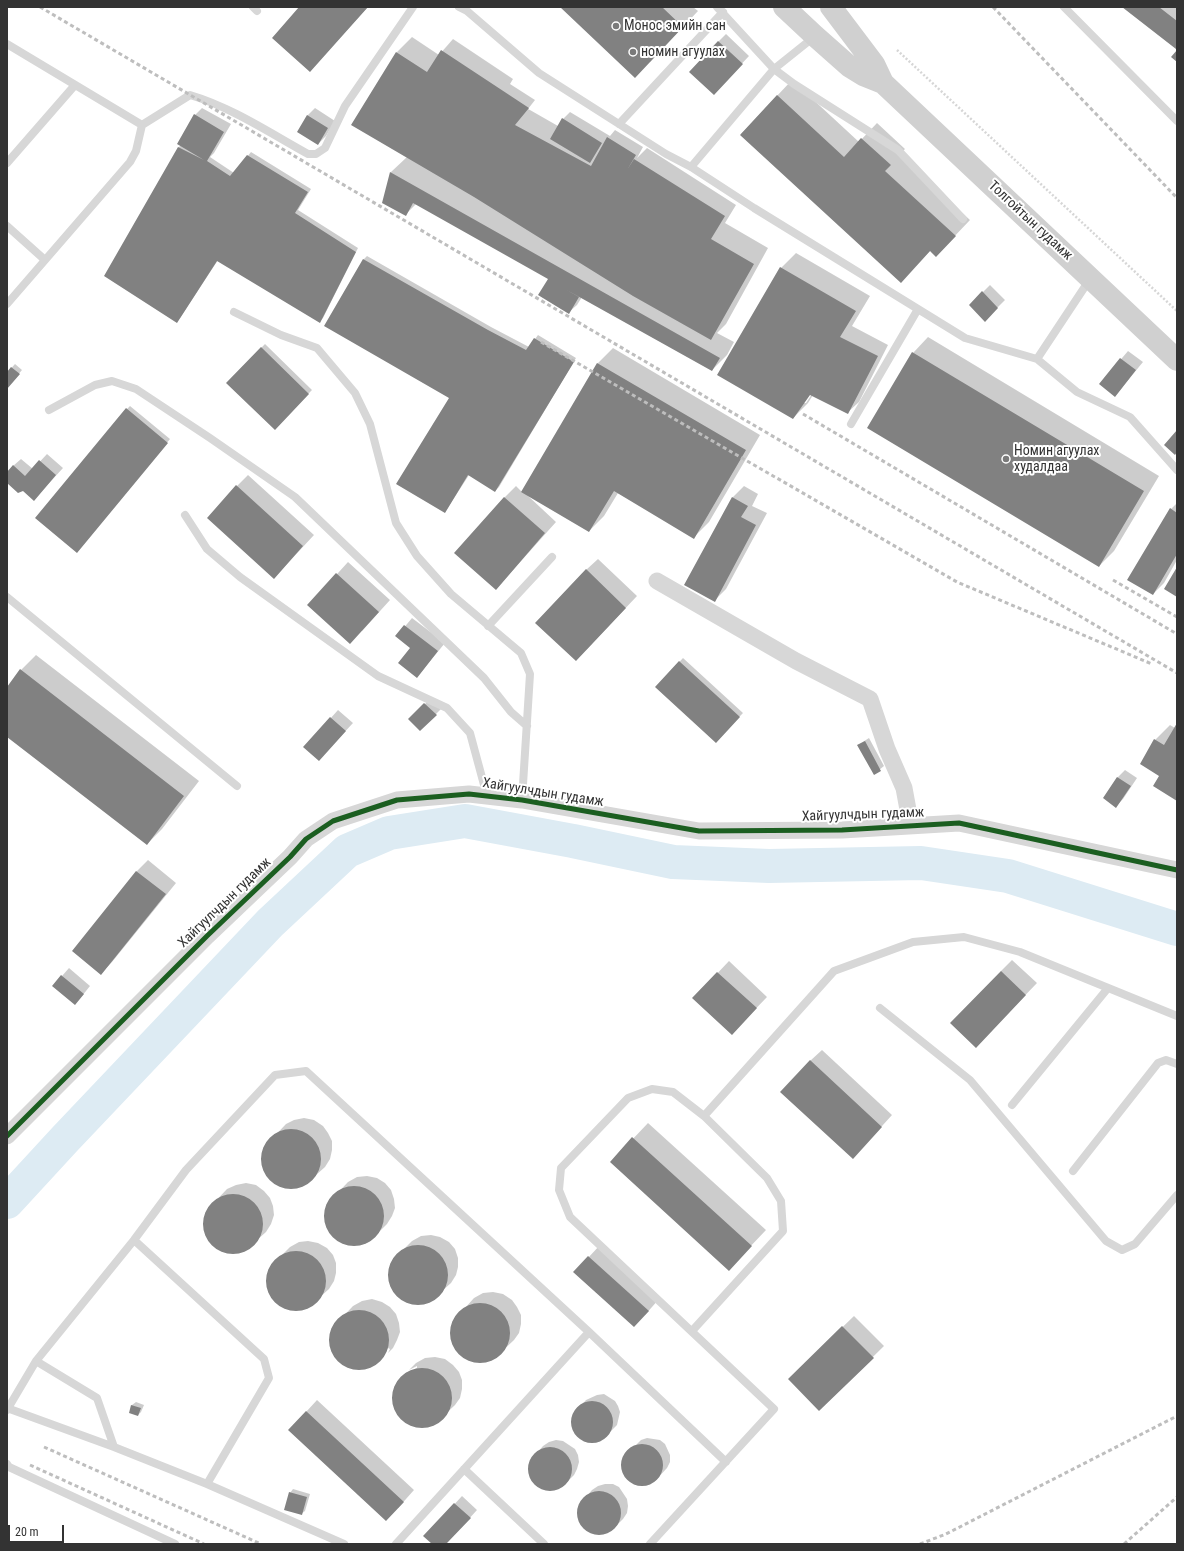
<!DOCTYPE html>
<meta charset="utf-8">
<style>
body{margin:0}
#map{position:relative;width:1184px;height:1551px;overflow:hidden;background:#fff;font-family:"Roboto Condensed",sans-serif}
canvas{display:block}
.frame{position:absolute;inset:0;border:8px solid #333;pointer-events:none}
.scale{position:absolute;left:8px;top:1525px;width:56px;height:18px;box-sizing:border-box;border:2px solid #333;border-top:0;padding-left:5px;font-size:12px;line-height:14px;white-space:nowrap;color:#333;-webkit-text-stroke:3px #fff;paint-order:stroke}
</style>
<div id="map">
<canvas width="1184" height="1551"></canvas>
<div class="frame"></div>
<div class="scale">20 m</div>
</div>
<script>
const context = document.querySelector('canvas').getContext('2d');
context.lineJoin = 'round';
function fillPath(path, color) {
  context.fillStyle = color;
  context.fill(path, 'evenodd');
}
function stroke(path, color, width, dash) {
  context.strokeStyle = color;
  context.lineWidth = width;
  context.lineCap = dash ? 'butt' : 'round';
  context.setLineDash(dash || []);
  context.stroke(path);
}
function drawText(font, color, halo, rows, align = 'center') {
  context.font = font + ' "Roboto Condensed",sans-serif';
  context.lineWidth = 4;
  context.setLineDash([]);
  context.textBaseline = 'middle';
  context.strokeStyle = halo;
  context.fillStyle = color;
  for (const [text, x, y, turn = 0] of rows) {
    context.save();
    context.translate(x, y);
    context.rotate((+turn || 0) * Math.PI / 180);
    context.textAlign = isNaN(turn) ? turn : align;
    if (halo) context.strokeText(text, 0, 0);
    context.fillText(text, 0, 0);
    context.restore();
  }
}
const shadow = new Path2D(`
 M 301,7 L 368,7 L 310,70 Z
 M 561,7 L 693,7 L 698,11 L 650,62 Z
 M 1123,7 L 1177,7 L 1177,47 Z
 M 726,34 L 749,56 L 721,86 L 718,42 Z
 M 412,37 L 439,55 L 453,39 L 513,79 L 510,84 L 535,100 L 528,109 L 530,110 L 558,126 L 563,119 L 570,112 L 610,136 L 615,130 L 643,147 L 637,158 L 647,148 L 736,205 L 725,223 L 768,248 L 726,324 L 717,333 L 734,342 L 727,355 L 712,370 L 582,297 L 577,305 L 569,312 L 549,278 L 416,204 L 406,214 L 384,202 L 391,172 L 407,157 L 397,52 Z
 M 792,80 L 859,142 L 877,123 L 905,149 L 899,155 L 970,220 L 951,240 L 931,250 L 916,266 L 741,134 Z
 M 202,108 L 231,124 L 214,153 L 210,157 L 234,173 L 251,152 L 311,189 L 298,210 L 358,248 L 323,318 L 320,321 L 218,260 L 180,318 L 178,148 L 181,145 L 195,115 Z
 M 315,108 L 335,121 L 326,136 L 318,144 L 307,116 Z
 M 796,253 L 870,296 L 852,326 L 888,345 L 859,402 L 847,413 L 813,395 L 808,403 L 793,418 L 781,268 ZM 812,390 L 814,391 L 806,403 L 803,403 Z
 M 367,256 L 491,327 L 529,347 L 538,335 L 576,358 L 499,487 L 495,491 L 469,475 L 445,512 L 450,398 L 326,326 L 364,259 Z
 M 990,285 L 1005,300 L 985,320 L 970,305 Z
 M 928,337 L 1159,476 L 1114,551 L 1099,566 L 913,353 Z
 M 265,344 L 312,390 L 275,428 L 227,383 Z
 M 613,348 L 760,435 L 709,522 L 694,537 L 618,493 L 604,516 L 589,531 L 526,494 L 556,522 L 496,589 L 504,498 L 516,486 L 522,492 L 598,363 Z
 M 1128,351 L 1143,362 L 1115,396 L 1100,384 Z
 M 15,364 L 22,370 L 7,388 L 7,373 Z
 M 130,406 L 170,439 L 80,548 L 127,409 Z
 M 47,454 L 63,468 L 41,492 L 24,490 L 7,481 L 13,466 L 21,459 L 33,469 Z
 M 248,475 L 314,535 L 274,578 L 237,486 Z
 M 744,486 L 758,494 L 752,506 L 767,513 L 726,589 L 715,600 L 733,497 Z
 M 1177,503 L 1177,560 L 1164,583 L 1153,594 L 1171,509 Z
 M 598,559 L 637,596 L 587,649 L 586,570 Z
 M 348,562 L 390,600 L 362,631 L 309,605 Z
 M 412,618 L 445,643 L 417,677 L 412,648 L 397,636 Z
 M 36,655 L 199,781 L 162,829 L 147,844 L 7,736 L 7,688 L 21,670 Z
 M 683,658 L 743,713 L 716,741 L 656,687 Z
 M 432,697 L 443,707 L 420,730 L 410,719 Z
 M 338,710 L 353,723 L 326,752 L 305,747 Z
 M 1170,725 L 1175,728 L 1177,725 L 1177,800 L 1160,775 L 1155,740 Z
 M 869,738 L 884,766 L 874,774 L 858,745 Z
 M 1125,770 L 1137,778 L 1123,799 L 1116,806 L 1104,798 L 1118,777 Z
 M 148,860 L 176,883 L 112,962 L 101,973 L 73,951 L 137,871 Z
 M 1012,960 L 1037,983 L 987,1035 L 1001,971 Z
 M 729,961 L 767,997 L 743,1022 L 694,998 Z
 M 69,968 L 90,986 L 82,996 L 62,976 Z
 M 822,1050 L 892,1115 L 864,1146 L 810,1061 Z
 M 304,1118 L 314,1120 L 323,1126 L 328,1133 L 332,1141 L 332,1150 L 330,1159 L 325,1167 L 306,1184 L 297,1187 L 288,1188 L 280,1185 L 272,1180 L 266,1173 L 263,1163 L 263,1153 L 267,1144 L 286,1124 L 294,1120 Z
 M 648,1123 L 766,1230 L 729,1269 L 611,1162 Z
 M 367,1176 L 377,1178 L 385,1183 L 391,1190 L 394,1199 L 395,1208 L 392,1216 L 387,1224 L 369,1242 L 360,1245 L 351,1245 L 342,1243 L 335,1238 L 329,1230 L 326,1220 L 326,1210 L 330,1201 L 348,1182 L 357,1177 Z
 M 246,1183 L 256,1185 L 264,1191 L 270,1198 L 273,1206 L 274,1215 L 271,1224 L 266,1232 L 247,1249 L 239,1252 L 230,1253 L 221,1250 L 214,1245 L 207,1237 L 204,1228 L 205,1218 L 208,1209 L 227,1189 L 236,1185 Z
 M 431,1235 L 440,1237 L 449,1242 L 455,1249 L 458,1258 L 458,1267 L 456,1275 L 451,1283 L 432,1300 L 424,1304 L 415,1304 L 406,1302 L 398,1297 L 392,1289 L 389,1279 L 389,1269 L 393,1260 L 412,1241 L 421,1236 Z
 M 308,1241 L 318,1243 L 327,1248 L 333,1255 L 336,1263 L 336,1273 L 334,1281 L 329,1289 L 310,1306 L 302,1310 L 293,1310 L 284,1308 L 276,1303 L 270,1295 L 267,1285 L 267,1275 L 271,1266 L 290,1247 L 299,1242 Z
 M 600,1245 L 659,1299 L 645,1315 L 575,1272 Z
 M 493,1292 L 503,1294 L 512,1300 L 517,1307 L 521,1315 L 521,1324 L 519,1333 L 514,1340 L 495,1358 L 486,1361 L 477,1362 L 469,1359 L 461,1354 L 455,1346 L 452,1337 L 452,1327 L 456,1318 L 474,1298 L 483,1293 Z
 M 372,1299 L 382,1302 L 390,1307 L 396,1314 L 399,1323 L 400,1332 L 397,1340 L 393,1348 L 388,1353 L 390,1349 L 388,1348 L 383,1356 L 384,1356 L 374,1365 L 365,1369 L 356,1369 L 347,1367 L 340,1362 L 334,1354 L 330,1344 L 331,1334 L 335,1325 L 353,1306 L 362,1301 Z
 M 854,1316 L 884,1346 L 819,1410 L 789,1379 Z
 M 435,1357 L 445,1359 L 453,1365 L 459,1372 L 462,1380 L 462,1389 L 460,1398 L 455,1405 L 436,1423 L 428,1426 L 419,1427 L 410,1424 L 402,1419 L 396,1411 L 393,1402 L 394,1392 L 397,1382 L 407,1372 L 407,1374 L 417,1368 L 417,1366 L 409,1370 L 416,1363 L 425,1358 Z
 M 604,1394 L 615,1401 L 618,1406 L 620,1412 L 617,1425 L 605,1437 L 593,1442 L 587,1441 L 576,1433 L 572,1420 L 574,1414 L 586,1400 L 597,1395 Z
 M 317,1400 L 414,1490 L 398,1508 L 306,1412 Z
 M 136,1402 L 144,1405 L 141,1412 L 138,1415 L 130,1412 L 132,1405 Z
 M 647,1438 L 660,1440 L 665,1444 L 670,1455 L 670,1462 L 667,1468 L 655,1481 L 643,1485 L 636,1485 L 630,1481 L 625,1476 L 622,1470 L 622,1463 L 624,1457 L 641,1440 Z
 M 556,1440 L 563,1441 L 575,1449 L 578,1455 L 579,1462 L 577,1469 L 574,1475 L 566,1483 L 560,1488 L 553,1490 L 547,1490 L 535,1484 L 529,1473 L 529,1467 L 531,1460 L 543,1446 L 549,1442 Z
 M 605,1484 L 613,1484 L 619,1487 L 627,1499 L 628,1506 L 627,1513 L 623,1519 L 615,1527 L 609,1531 L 596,1534 L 585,1528 L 579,1517 L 578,1510 L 580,1504 L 592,1490 L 598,1486 Z
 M 293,1489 L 310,1494 L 305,1511 L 301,1514 L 290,1493 Z
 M 462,1496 L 477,1510 L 446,1544 L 433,1544 L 425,1536 Z`);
const river = new Path2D(`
 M 7,1202 L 65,1139 L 270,923 L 347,851 L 389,833 L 465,821 L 573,841 L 673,862 L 769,866 L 921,863 L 1008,876 L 1177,929`);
const building = new Path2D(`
 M 299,7 L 368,7 L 310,72 L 272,38 Z
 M 560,7 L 662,7 L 683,27 L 635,78 Z
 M 1122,7 L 1159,7 L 1177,21 L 1177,48 L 1176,49 Z
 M 718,41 L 743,64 L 714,95 L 689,72 Z
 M 441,50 L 529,108 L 515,125 L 591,166 L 607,137 L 636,155 L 627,170 L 634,159 L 725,216 L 711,239 L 754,264 L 711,340 L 633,296 L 474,197 L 351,125 L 396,52 L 427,72 Z
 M 1177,50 L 1177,62 L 1171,57 Z
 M 777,95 L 844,157 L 861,138 L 891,165 L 885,171 L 956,236 L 936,257 L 930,251 L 901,283 L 740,135 Z
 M 194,114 L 224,132 L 207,161 L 230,176 L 247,155 L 308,192 L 295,213 L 356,252 L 320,323 L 217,261 L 177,323 L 104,276 L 178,147 L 204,160 L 177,144 Z
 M 307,115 L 328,128 L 318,145 L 297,132 Z
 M 562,118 L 602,143 L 590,163 L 550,139 Z
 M 390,172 L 720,358 L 712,371 L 565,289 L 579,297 L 569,314 L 538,295 L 548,279 L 413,203 L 406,216 L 382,203 Z
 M 363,259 L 488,330 L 526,350 L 534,338 L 574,362 L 495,492 L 468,475 L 445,513 L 396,484 L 449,398 L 324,326 Z
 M 780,267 L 856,311 L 840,337 L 878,356 L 848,414 L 810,395 L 793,419 L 717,375 Z
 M 982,291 L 998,308 L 985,322 L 969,305 Z
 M 261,347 L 309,394 L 275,430 L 226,383 Z
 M 912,352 L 1144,491 L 1099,567 L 867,428 Z
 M 1120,358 L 1136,370 L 1115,397 L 1099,384 Z
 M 597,363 L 746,450 L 694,539 L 614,491 L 589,532 L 521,492 Z
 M 11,367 L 20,374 L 7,389 L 7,372 Z
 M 126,408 L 168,443 L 77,553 L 35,518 Z
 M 1177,430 L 1177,452 L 1175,455 L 1164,445 Z
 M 39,460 L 56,475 L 34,501 L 23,491 L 18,493 L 7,483 L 7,472 L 13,465 L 25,476 Z
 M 236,485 L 303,546 L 274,579 L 207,518 Z
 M 504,497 L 545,533 L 496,590 L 454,553 Z
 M 732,497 L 748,506 L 741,517 L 756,525 L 715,602 L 684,585 Z
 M 1170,508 L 1177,513 L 1177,554 L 1153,595 L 1127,580 Z
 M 1177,567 L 1177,597 L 1164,589 Z
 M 586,569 L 626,608 L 576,661 L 535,623 Z
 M 336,573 L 379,612 L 350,644 L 307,605 Z
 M 404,625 L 438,651 L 417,678 L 398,663 L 410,648 L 395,636 Z
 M 679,661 L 740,717 L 716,743 L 655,687 Z
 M 20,669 L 184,796 L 147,845 L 7,737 L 7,687 Z
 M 424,703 L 437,715 L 420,731 L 408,719 Z
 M 330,717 L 346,731 L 319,761 L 303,747 Z
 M 1177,723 L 1177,801 L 1153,786 L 1159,776 L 1140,764 L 1154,739 L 1164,745 Z
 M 865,741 L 881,771 L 874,775 L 857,745 Z
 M 1117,777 L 1131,786 L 1116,808 L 1103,798 Z
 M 136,871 L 166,894 L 101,975 L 72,951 Z
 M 1001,971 L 1026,995 L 976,1048 L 950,1023 Z
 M 717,972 L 757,1008 L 732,1035 L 692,998 Z
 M 61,975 L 84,994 L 75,1005 L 52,986 Z
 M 810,1060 L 882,1127 L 853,1159 L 780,1092 Z
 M261 1159a30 30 0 1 1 60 0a30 30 0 1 1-60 0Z
 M 632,1137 L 752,1246 L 729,1271 L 610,1162 Z
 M324 1216a30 30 0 1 1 60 0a30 30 0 1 1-60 0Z
 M203 1224a30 30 0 1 1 60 0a30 30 0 1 1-60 0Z
 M388 1275a30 30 0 1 1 60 0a30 30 0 1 1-60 0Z
 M266 1281a30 30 0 1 1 60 0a30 30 0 1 1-60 0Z
 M 588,1256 L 649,1311 L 634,1327 L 573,1272 Z
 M450 1333a30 30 0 1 1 60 0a30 30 0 1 1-60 0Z
 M329 1340a30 30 0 1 1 60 0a30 30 0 1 1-60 0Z
 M 842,1326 L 874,1358 L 819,1411 L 788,1379 Z
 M392 1398a30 30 0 1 1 60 0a30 30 0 1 1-60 0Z
 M571 1422a21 21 0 1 1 42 0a21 21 0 1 1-42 0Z
 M 131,1405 L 141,1408 L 138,1416 L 129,1413 Z
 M 306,1411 L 404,1502 L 386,1521 L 288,1430 Z
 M621 1465a21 21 0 1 1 42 0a21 21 0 1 1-42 0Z
 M528 1469a22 22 0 1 1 44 0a22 22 0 1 1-44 0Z
 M577 1513a22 22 0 1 1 44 0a22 22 0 1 1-44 0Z
 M 289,1492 L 307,1497 L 302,1515 L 284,1510 Z
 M 454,1503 L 471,1518 L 446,1544 L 432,1544 L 423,1536 Z`);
const path = new Path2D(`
 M 897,50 L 1177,311`);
const lane = new Path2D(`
 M 253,7 L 257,11
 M 459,7 L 467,11 L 539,73 L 666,154 L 691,167 L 754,208 L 965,338 L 1037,359 L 1077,392 L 1130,417 L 1177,470
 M 717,7 L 774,69 L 794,84 L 898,150 L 963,219
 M 1064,7 L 1177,121
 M 7,44 L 142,125
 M 619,124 L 723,12
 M 7,163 L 75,85
 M 691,167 L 774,69 L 814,37
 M 7,226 L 45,260
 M 7,304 L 130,162 L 136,151 L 142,125 L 190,95 C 231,107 270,133 308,154 L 316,154 L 325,148 L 345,106 L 413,7
 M 234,312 L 281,335 L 317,348 L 355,393 L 370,424 L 396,523 L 417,556 L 451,594 L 521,653 L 530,674 L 522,800
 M 1037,359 L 1090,279
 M 49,410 L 95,385 L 112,381 L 136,389 L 210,438 L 295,497 L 484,678 L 511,712 L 527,726
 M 851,424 L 918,309
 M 185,515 L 207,549 L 240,577 L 378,676 L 447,708 L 470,733 L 487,796
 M 7,597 L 237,786
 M 488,626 L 552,557
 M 880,1008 L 970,1080 L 1106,1241 L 1122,1250 L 1135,1244 L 1177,1195
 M 1012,1105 L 1108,988
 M 704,1116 L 834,971 L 913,942 L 964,937 L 1020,952 L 1177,1016
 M 1073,1171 L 1158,1063 L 1166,1060 L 1177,1064
 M 134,1240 L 264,1359 L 269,1378 L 207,1484
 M 36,1361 L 97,1398 L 114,1447
 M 7,1408 L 114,1447 L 207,1484 L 344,1544
 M 7,1410 L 36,1361 L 134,1240 L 186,1170 L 275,1075 L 306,1071 L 589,1332 L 726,1462
 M 7,1464 L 9,1467 L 175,1544
 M 464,1469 L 544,1544
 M 396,1544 L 589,1332
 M 650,1544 L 774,1409 L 570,1217 L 559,1190 L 561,1168 L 628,1098 L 652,1089 L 673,1092 L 704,1116 L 767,1178 L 781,1201 L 783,1231 L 692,1331`);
const street = new Path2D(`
 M 657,581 L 796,661 L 870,699 L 887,749 L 904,788 L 911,826
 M 7,1136 L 207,936 L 290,857 L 306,839 L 333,821 L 397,800 L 469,794 L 522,800 L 699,831 L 842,830 L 959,823 L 1177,870`);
const secondary = new Path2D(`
 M 784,7 L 815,36 L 850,67 L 863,75 L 883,83
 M 831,7 L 874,64 L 883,83 L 1177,360`);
const rail = new Path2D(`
 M 40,7 L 1177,673
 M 993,7 L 1177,198
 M 541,342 L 957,582 L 1152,664
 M 803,414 L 1177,634
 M 1113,580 L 1177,617
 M 44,1447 L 261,1544
 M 30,1465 L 204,1544
 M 920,1544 L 946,1534 L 1177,1416
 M 1124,1544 L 1177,1497`);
const cycleway = new Path2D(`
 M 7,1136 L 207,936 L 290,857 L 306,839 L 333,821 L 397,800 L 469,794 L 522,800 L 699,831 L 842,830 L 959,823 L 1177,870`);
const markers = [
 [616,26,4,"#7a7a7a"],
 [633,52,4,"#7a7a7a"],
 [1006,459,4,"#7a7a7a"]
];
const poiNames = [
 ["Монос эмийн сан",624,26],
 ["номин агуулах",641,52],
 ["Номин агуулах",1014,451],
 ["худалдаа",1014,467]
];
const streetNames = [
 ["Толгойтын гудамж",1030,221,43],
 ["Хайгуулчдын гудамж",543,793,9],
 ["Хайгуулчдын гудамж",863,815,-2],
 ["Хайгуулчдын гудамж",225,903,-44]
];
fillPath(shadow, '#0003');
stroke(river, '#ddebf3', 34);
fillPath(building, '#818181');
stroke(path, '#d6d6d6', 2.5, [2, 2]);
stroke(lane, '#d7d7d7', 8);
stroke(street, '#d7d7d7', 17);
stroke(secondary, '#d0d0d0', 22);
stroke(rail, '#bebebe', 3, [4, 3]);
stroke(cycleway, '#1b5e20', 5);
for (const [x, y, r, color] of markers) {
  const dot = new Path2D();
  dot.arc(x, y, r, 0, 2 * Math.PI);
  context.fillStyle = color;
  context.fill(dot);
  stroke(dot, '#fff', 1.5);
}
drawText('14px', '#333', '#fff', poiNames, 'left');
drawText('14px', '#333', '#fff', streetNames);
</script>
